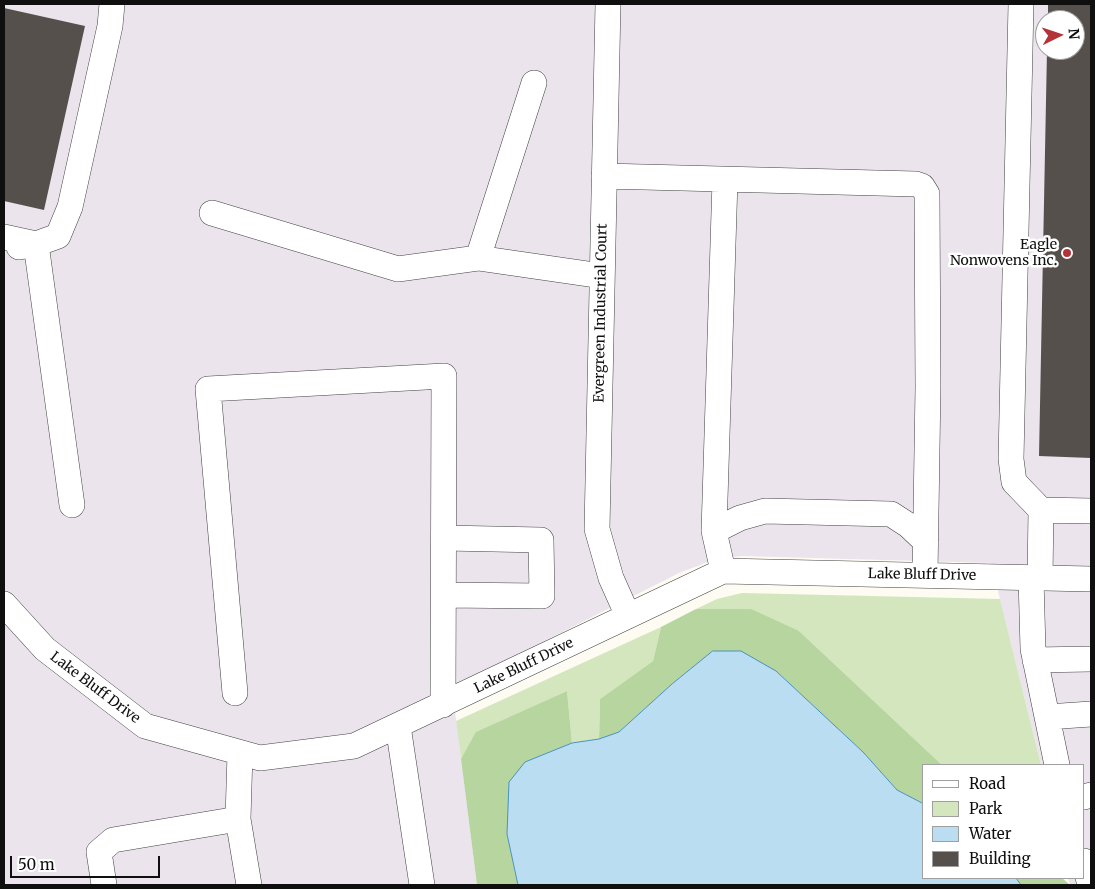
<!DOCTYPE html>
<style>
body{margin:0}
#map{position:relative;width:1095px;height:889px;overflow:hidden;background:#fefbf2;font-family:Merriweather,serif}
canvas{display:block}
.frame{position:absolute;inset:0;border:5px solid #0f0f0f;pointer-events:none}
.legend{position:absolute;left:922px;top:764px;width:162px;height:115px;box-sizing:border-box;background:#fff;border:1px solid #9f9f9f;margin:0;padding:6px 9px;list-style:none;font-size:15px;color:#0f0f0f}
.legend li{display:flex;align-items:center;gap:10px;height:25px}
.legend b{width:25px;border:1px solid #9f9f9f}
.north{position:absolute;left:1035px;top:10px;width:50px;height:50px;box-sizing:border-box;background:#fff;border:1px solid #9f9f9f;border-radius:50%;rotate:86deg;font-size:14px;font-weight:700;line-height:20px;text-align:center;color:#0f0f0f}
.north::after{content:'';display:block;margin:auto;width:18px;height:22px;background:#b33339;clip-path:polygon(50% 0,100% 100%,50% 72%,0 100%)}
.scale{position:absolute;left:10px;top:856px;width:150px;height:22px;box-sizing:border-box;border:2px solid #0f0f0f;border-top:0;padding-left:6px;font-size:15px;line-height:18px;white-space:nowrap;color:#0f0f0f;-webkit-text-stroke:4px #fff;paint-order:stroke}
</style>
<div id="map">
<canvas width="1095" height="889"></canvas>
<div class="frame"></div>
<ul class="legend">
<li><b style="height:6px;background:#fff"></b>Road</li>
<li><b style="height:14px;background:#d3e6be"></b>Park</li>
<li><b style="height:14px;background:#bbddf1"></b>Water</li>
<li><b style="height:14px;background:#56504c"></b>Building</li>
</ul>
<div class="north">N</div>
<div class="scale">50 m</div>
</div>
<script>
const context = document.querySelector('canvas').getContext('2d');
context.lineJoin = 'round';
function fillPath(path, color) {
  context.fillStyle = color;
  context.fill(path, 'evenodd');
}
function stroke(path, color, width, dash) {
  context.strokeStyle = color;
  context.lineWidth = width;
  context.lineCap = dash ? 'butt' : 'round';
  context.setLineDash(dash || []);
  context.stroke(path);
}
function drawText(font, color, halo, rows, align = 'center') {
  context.font = font + ' Merriweather,serif';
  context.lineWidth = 5;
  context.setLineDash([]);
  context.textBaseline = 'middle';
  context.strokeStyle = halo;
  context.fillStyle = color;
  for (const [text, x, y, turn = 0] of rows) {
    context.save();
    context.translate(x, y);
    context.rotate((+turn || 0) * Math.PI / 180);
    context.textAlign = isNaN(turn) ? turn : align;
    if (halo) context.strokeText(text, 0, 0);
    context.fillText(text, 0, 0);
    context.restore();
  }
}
const industrial = new Path2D(`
 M 4,4 L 1091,4 L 1091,885 L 1070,885 L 1068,878 L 1084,878 L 1084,765 L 1041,765 L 991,563 L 742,556 L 713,560 L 679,573 L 452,688 L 477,885 L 4,885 ZM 1045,20 L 1075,20 L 1075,50 L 1045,50 Z`);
const green = new Path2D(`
 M 742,593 L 1000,599 L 1041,765 L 942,765 L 799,631 L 696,609 L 717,599 Z
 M 661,627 L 653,661 L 600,699 L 599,739 L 572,743 L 567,691 L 477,732 L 461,759 L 456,721 Z`);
const forest = new Path2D(`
 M 696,609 L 751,609 L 799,631 L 942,765 L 924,765 L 924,804 L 897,790 L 863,752 L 776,671 L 713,651 L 672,684 L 619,732 L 599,739 L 600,699 L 653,661 L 661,627 Z
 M 567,691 L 572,743 L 525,762 L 507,834 L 518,885 L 477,885 L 461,759 L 476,732 Z
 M 1016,878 L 1062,878 L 1070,885 L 1021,885 Z`);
const water = new Path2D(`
 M 713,651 L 741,651 L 776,671 L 863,752 L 897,790 L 924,804 L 924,878 L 1016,878 L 1021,885 L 518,885 L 507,834 L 509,782 L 525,762 L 572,743 L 599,739 L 619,732 L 672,684 Z`);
const building = new Path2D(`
 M 1048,4 L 1091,4 L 1091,458 L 1039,456 L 1047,50 L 1075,50 L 1075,20 L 1048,20 Z
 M 4,8 L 85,26 L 44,210 L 4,201 Z`);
const minor = new Path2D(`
 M 608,4 L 597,529 L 611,578 L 628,616
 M 1021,4 L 1011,459 L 1014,482 L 1041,510 L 1040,578
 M 604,176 L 916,184 L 922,186 L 927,194 L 928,387 L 925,575
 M 212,213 L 398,269 L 478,258 L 602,276
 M 4,237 L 36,244 L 72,505
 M 19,247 L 36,244 L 58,236 L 70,207 L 110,26 L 112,4
 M 478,258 L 534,83
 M 1041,510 L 1091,511
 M 714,531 L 740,518 L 765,511 L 891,514 L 908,525 L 926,542
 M 723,571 L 714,531 L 725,180
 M 1031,578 L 1033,649 L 1057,765
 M 444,595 L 542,596 L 541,540 L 445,538
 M 4,604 L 45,649 L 145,726 L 260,758 L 354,746 L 723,571 L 1091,579
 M 1035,660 L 1091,659
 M 235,693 L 208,389 L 444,376 L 443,705
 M 1047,717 L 1091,714
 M 398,726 L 422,885
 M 240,753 L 238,819 L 249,885
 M 1084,797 L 1091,795
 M 1084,861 L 1090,885
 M 104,885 L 99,852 L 113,840 L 238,819`);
const markers = [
 [1067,253,5,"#b33339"]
];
const poiNames = [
 ["Eagle",1057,245],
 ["Nonwovens Inc.",1057,261]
];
const streetNames = [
 ["Evergreen Industrial Court",601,313,-89],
 ["Lake Bluff Drive",922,575,1],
 ["Lake Bluff Drive",524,666,-26],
 ["Lake Bluff Drive",95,688,37]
];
fillPath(industrial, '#ebe4ec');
fillPath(green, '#d3e6be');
fillPath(forest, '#b7d59e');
fillPath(water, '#bbddf1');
stroke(water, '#4892c1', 1);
fillPath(building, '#56504c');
stroke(minor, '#424242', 26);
stroke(minor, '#fff', 25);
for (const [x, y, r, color] of markers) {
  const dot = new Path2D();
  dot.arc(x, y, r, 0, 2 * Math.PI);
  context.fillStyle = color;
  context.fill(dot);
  stroke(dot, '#fff', 2);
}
drawText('14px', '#0f0f0f', '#fff', poiNames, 'right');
drawText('14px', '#0f0f0f', '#fff', streetNames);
</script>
